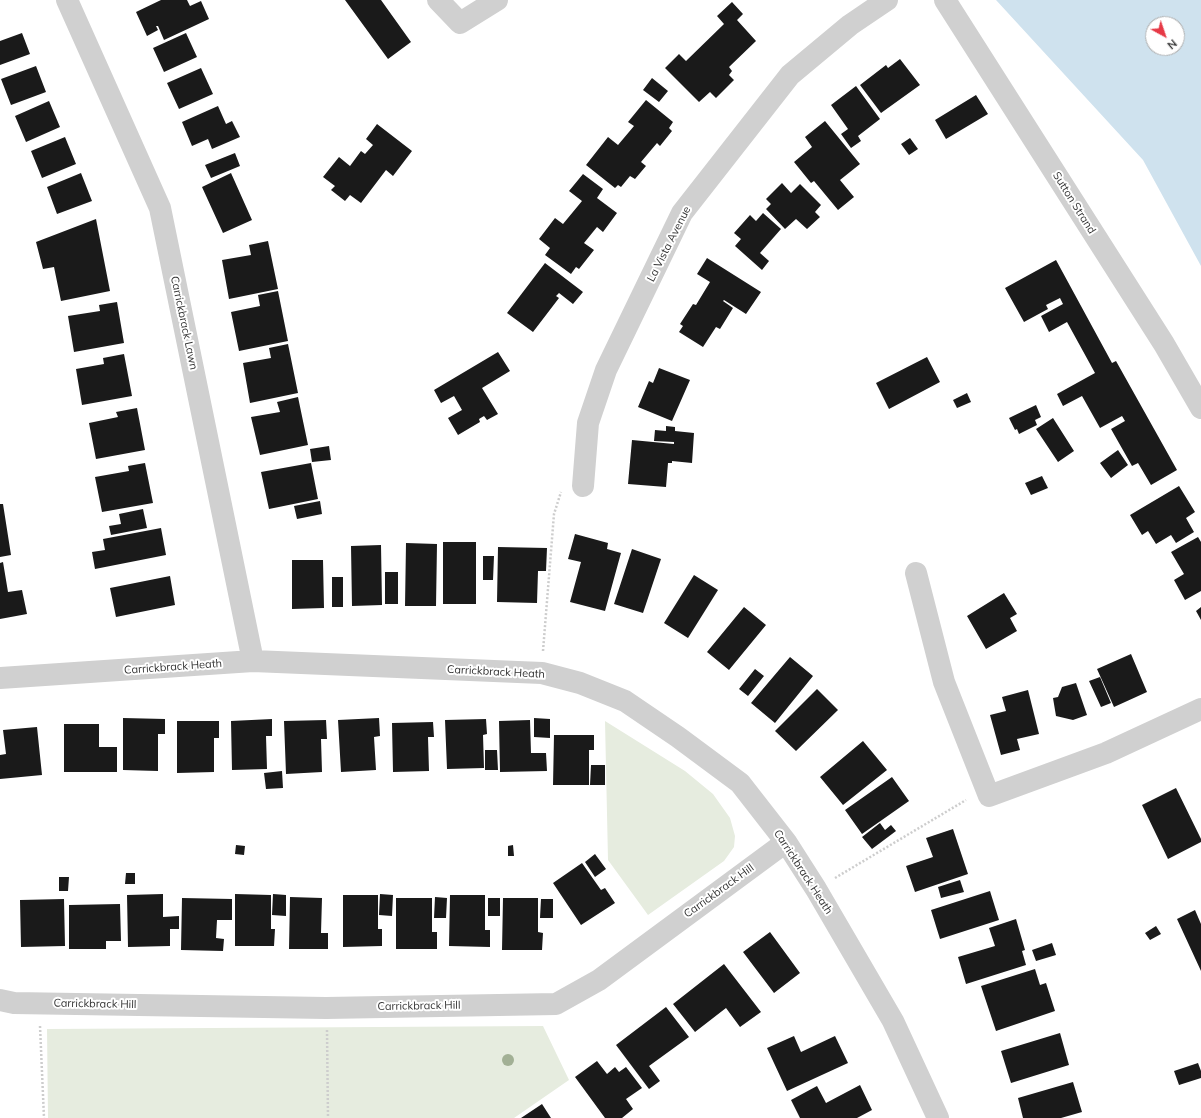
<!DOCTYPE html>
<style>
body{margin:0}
#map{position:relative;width:1201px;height:1118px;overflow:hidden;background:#fff;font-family:Mulish,sans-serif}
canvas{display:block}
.north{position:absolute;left:1145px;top:16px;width:40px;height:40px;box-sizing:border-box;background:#fff;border:1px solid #adadad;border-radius:50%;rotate:140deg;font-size:11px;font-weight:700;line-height:16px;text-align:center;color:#333}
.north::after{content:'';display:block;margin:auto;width:14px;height:18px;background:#e63946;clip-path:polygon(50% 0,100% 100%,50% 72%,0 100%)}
</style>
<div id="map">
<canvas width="1201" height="1118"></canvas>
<div class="north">N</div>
</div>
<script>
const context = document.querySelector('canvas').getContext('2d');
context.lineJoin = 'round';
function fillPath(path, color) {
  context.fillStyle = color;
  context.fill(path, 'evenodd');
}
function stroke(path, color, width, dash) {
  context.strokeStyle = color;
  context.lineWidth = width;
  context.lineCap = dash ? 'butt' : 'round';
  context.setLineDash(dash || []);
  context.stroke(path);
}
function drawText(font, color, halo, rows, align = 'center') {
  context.font = font + ' Mulish,sans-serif';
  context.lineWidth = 4;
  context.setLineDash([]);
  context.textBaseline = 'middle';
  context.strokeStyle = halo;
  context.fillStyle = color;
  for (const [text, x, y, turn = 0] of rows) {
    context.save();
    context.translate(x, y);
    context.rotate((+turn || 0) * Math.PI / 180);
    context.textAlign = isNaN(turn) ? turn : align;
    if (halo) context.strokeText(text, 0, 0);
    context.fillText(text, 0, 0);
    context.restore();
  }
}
const green = new Path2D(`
 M 605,721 L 685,771 L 713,794 L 730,818 L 735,836 L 734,847 L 724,861 L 648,915 L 608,860 Z
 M 543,1026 L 569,1080 L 514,1118 L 48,1118 L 47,1029 Z`);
const water = new Path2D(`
 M 996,0 L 1201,0 L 1201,266 L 1143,160 ZM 1153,24 L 1177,24 L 1177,48 L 1153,48 Z`);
const building = new Path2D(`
 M 161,0 L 187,0 L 190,6 L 201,1 L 209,19 L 164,40 L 158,26 L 156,26 L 158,30 L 147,36 L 136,12 Z
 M 345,0 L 381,0 L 411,42 L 388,59 Z
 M 732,2 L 743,14 L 737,20 L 756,41 L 729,67 L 732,71 L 729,75 L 734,80 L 716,98 L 710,92 L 699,102 L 665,68 L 679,54 L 686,61 L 724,24 L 717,16 Z
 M 22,33 L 30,54 L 0,65 L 0,41 Z
 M 186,33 L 197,57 L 164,72 L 153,48 Z
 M 900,59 L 920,85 L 881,113 L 860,85 L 886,65 L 888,68 Z
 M 36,66 L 46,92 L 11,105 L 1,79 Z
 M 201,68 L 213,94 L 179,109 L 167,83 Z
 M 652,78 L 668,91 L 659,102 L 643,90 Z
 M 856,86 L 880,119 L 858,136 L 861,141 L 851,148 L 841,134 L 848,129 L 831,105 Z
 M 976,95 L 988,114 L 946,139 L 935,120 Z
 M 646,100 L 673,122 L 669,128 L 672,131 L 660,146 L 657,143 L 641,162 L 646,166 L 635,179 L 630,176 L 621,187 L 618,185 L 615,188 L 586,165 L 608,137 L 618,145 L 634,126 L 628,122 Z
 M 49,101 L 60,127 L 26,142 L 15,116 Z
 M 218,106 L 226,124 L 232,121 L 240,137 L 212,149 L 208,139 L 192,146 L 182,122 Z
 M 825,121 L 860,164 L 840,180 L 854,197 L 838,210 L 814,181 L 811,183 L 794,162 L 812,147 L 805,137 Z
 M 377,124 L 412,151 L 393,176 L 386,170 L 361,203 L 350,195 L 345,201 L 331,190 L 335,186 L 323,177 L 339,157 L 350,166 L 361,151 L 365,154 L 373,145 L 366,139 Z
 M 65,137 L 76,164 L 42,178 L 31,151 Z
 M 910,138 L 918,149 L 909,155 L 901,144 Z
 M 235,153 L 240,166 L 211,178 L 205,165 Z
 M 81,173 L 92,201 L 57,214 L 47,187 Z
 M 231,173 L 252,220 L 223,233 L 202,187 Z
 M 583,174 L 603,189 L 597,198 L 617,213 L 603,232 L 597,227 L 584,243 L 594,250 L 579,269 L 576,267 L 571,274 L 545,255 L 550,248 L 539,239 L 555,218 L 563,224 L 582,201 L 569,191 Z
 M 782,183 L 791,193 L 800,184 L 821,205 L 815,212 L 820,217 L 807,229 L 796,219 L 785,229 L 766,209 L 771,204 L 766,199 Z
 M 763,213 L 781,229 L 760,253 L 769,261 L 762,270 L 735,246 L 741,239 L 734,233 L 750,215 L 756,221 Z
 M 96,219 L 110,291 L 61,301 L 54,267 L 43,269 L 36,242 Z
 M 268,241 L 278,289 L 229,299 L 222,260 L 251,255 L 249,245 Z
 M 707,258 L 761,292 L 746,314 L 724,300 L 723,301 L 733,308 L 720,329 L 716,327 L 703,347 L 679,332 L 683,326 L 680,324 L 693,304 L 696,305 L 710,282 L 697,274 Z
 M 1056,260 L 1112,363 L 1116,361 L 1177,470 L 1151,485 L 1138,463 L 1132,466 L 1111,429 L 1125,421 L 1122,416 L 1100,428 L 1082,396 L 1063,406 L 1057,394 L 1095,373 L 1067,322 L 1049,332 L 1041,316 L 1063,304 L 1060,298 L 1046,305 L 1048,309 L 1024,322 L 1005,288 Z
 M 545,263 L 583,292 L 573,304 L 559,293 L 556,296 L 559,298 L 533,332 L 507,313 Z
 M 278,291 L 288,341 L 239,351 L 231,312 L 260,306 L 258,295 Z
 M 117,302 L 124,343 L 74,352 L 68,316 L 100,311 L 99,305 Z
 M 288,344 L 298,393 L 250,403 L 243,363 L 271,358 L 269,348 Z
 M 498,352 L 510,371 L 482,388 L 498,414 L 487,420 L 484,416 L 479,419 L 480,422 L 458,435 L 448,418 L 462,410 L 454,396 L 441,403 L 434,390 Z
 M 124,354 L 132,396 L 82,405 L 76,369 L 104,364 L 103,358 Z
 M 927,357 L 940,382 L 889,409 L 876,383 Z
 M 659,368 L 690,380 L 672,421 L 638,407 L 649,381 L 653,383 Z
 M 967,393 L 971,402 L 957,408 L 953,400 Z
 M 298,397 L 308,445 L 260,455 L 251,417 L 280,412 L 277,402 Z
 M 1036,405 L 1041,417 L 1035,420 L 1037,425 L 1019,434 L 1017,429 L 1015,430 L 1009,418 Z
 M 137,408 L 145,450 L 96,459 L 89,423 L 118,417 L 116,412 Z
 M 1053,418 L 1074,451 L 1058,462 L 1036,429 Z
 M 666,426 L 675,427 L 675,431 L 694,433 L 692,463 L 672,461 L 672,463 L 668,463 L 666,487 L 628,484 L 632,440 L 674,444 L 674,442 L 654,441 L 655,430 L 666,431 Z
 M 329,446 L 331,460 L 312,462 L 310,449 Z
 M 1118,450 L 1128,465 L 1111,478 L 1100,463 Z
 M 145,463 L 153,503 L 102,512 L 95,477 L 129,471 L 128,466 Z
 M 311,463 L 318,499 L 269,509 L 261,472 Z
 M 1042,476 L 1048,488 L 1031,495 L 1025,483 Z
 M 1179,486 L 1195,512 L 1186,518 L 1194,532 L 1176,543 L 1171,535 L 1156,544 L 1148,531 L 1142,535 L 1130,515 Z
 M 320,501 L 322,514 L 297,519 L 294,506 Z
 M 0,504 L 3,504 L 11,555 L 0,557 Z
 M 143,509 L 147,528 L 111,535 L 109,526 L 121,524 L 119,514 Z
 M 161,528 L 166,555 L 95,569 L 92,552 L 105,550 L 103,539 Z
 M 575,534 L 608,543 L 607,549 L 621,553 L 605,611 L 570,602 L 581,562 L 568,559 Z
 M 1198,537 L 1201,542 L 1201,591 L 1185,600 L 1174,580 L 1184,574 L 1171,552 Z
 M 443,542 L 476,542 L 476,604 L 443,604 Z
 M 406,543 L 437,544 L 436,606 L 405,606 Z
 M 381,545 L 382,605 L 352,606 L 351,546 Z
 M 498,547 L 547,548 L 546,571 L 538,571 L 537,603 L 497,602 Z
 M 632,549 L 661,559 L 643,613 L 614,604 Z
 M 483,556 L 494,556 L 493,580 L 483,580 Z
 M 292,560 L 323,560 L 324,608 L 292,609 Z
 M 3,562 L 8,592 L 22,590 L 27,614 L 0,619 L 0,563 Z
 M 385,572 L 398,572 L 398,604 L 385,604 Z
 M 694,575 L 718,590 L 688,638 L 664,623 Z
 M 170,576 L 175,605 L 116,617 L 110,588 Z
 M 332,577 L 343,577 L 343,607 L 332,607 Z
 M 1004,593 L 1017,614 L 1010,618 L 1017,631 L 986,649 L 967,616 Z
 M 744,607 L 766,625 L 729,670 L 707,652 Z
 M 1201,607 L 1201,620 L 1196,611 Z
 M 1131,654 L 1147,692 L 1114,707 L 1097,669 Z
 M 790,657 L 813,676 L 775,723 L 751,703 Z
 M 755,669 L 764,676 L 748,696 L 739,689 Z
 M 1100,677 L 1111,703 L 1101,707 L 1089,681 Z
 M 1076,683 L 1087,715 L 1073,720 L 1056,716 L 1053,698 L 1058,697 L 1062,687 Z
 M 817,689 L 838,710 L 796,751 L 775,731 Z
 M 1028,690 L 1039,734 L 1017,739 L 1020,750 L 1001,755 L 990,715 L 1006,711 L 1002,697 Z
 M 123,718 L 165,719 L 165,734 L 158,734 L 158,771 L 123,770 Z
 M 379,718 L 380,736 L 374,737 L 376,770 L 341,772 L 338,720 Z
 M 534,718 L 550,719 L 550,738 L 534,737 Z
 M 272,719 L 272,736 L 266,736 L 267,769 L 232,770 L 231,721 Z
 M 486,719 L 487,734 L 483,735 L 484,768 L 447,769 L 445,720 Z
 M 326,720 L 327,739 L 321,739 L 322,772 L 286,774 L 284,721 Z
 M 530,720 L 531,753 L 546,753 L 547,771 L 500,772 L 499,721 Z
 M 177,721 L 219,721 L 219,738 L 214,738 L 214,772 L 177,773 Z
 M 433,722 L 434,737 L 428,737 L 429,771 L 393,772 L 392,723 Z
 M 64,724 L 99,724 L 99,747 L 117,747 L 117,772 L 64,772 Z
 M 37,727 L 42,775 L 0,779 L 0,755 L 6,754 L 3,730 Z
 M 554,735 L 594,735 L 594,750 L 589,750 L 589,785 L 553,785 Z
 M 863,741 L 887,770 L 843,805 L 820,777 Z
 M 485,750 L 497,750 L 498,770 L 485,770 Z
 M 591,765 L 605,765 L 605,785 L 590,785 Z
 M 282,771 L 283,788 L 266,789 L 264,773 Z
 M 892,777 L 909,801 L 862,834 L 845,810 Z
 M 1176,788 L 1201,839 L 1201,842 L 1168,859 L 1142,805 Z
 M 880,823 L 885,830 L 891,825 L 896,831 L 872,849 L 862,837 Z
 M 953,829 L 968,874 L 915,892 L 906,866 L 933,857 L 926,838 Z
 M 236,845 L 245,846 L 244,855 L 235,854 Z
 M 513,845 L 514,856 L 508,856 L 508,846 Z
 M 595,854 L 606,869 L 595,877 L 585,862 Z
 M 582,863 L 601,890 L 605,888 L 615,903 L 581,925 L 553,883 Z
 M 126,873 L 135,873 L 135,884 L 125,884 Z
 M 59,877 L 69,877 L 68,891 L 59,891 Z
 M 960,880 L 964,892 L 941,898 L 938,887 Z
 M 990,891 L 999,920 L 940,939 L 931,910 Z
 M 163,894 L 163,917 L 179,916 L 179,929 L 170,929 L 170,946 L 128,947 L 127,895 Z
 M 235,894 L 271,895 L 271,929 L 275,929 L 274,946 L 235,946 Z
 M 273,894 L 286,895 L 286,916 L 272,915 Z
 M 380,894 L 393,895 L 392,916 L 379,915 Z
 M 343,895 L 378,895 L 378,929 L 382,929 L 382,946 L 343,947 Z
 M 450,895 L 485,895 L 485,930 L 490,930 L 490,947 L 449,946 Z
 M 290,897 L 322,898 L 321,933 L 328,933 L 328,949 L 289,949 Z
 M 435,897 L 447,898 L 446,918 L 434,918 Z
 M 182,898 L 232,899 L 232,920 L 217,920 L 216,938 L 224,939 L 223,951 L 181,950 Z
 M 396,898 L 432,898 L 432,932 L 437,932 L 437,949 L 396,949 Z
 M 488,898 L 500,898 L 500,916 L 488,916 Z
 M 503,898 L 538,898 L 538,932 L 543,933 L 542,950 L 502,950 Z
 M 64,899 L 65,946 L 21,947 L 20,900 Z
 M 541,899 L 553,899 L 553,918 L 540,918 Z
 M 120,904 L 121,941 L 106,941 L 106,949 L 69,949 L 69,905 Z
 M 1195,910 L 1201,924 L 1201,971 L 1177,919 Z
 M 1016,919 L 1025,950 L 1022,951 L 1026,965 L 966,984 L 958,957 L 995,946 L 989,928 Z
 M 1156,926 L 1161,934 L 1150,940 L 1145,933 Z
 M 770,932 L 800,973 L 774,993 L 743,952 Z
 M 1052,943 L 1056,955 L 1036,961 L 1032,950 Z
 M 724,964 L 761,1012 L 740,1027 L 726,1008 L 695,1032 L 673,1004 Z
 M 1035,969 L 1040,985 L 1046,983 L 1055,1011 L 996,1031 L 981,986 Z
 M 666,1007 L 689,1037 L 649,1066 L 660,1081 L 649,1089 L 616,1045 Z
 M 1060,1033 L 1069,1065 L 1011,1083 L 1001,1051 Z
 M 794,1036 L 801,1052 L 835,1036 L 848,1063 L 787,1091 L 767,1048 Z
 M 597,1061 L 607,1074 L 615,1067 L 619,1072 L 626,1067 L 642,1088 L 626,1099 L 633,1109 L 622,1118 L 605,1118 L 575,1077 Z
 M 1198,1063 L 1201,1071 L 1201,1078 L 1179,1085 L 1174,1071 Z
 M 1073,1082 L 1082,1112 L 1061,1118 L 1023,1118 L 1018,1098 Z
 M 860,1085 L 872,1110 L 857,1118 L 800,1118 L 791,1100 L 817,1086 L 826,1103 Z
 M 542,1104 L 551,1118 L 521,1118 Z`);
const path = new Path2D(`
 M 543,651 L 554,514 L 561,492
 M 835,878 L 966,800
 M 40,1026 L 44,1118
 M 327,1030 L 328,1118`);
const minor = new Path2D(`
 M 67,0 L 160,208 L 253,661
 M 438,0 L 460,23 L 497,0
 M 945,0 L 1164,344 L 1201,408
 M 583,486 L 588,423 L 606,370 L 682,213 L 790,75 L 850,25 L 887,0
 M 916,573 L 944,682 L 989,796 L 1106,753 L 1201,709
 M 0,678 L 253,661 L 542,673 L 580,683 L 625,701 L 678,737 L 740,783 L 786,842 L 816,889 L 893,1021 L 938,1118
 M 0,1000 L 14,1003 L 326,1008 L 556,1004 L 599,980 L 786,842`);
const trees = [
 [508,1060]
];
const streetNames = [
 ["Sutton Strand",1074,203,58],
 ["La Vista Avenue",669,244,-63],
 ["Carrickbrack Lawn",184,323,78],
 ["Carrickbrack Heath",173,667,-4],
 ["Carrickbrack Heath",496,672,3],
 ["Carrickbrack Heath",803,872,57],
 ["Carrickbrack Hill",719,891,-36],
 ["Carrickbrack Hill",95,1004,1],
 ["Carrickbrack Hill",419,1006,-1]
];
fillPath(green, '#e6ecdf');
fillPath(water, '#cfe2ee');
fillPath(building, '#1a1a1a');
stroke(path, '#cdcdcd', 2.5, [2, 2]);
stroke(minor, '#d0d0d0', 22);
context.fillStyle = '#a2b095';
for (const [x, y] of trees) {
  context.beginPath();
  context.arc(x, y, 6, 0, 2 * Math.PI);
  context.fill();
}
drawText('11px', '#333', '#fff', streetNames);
</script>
